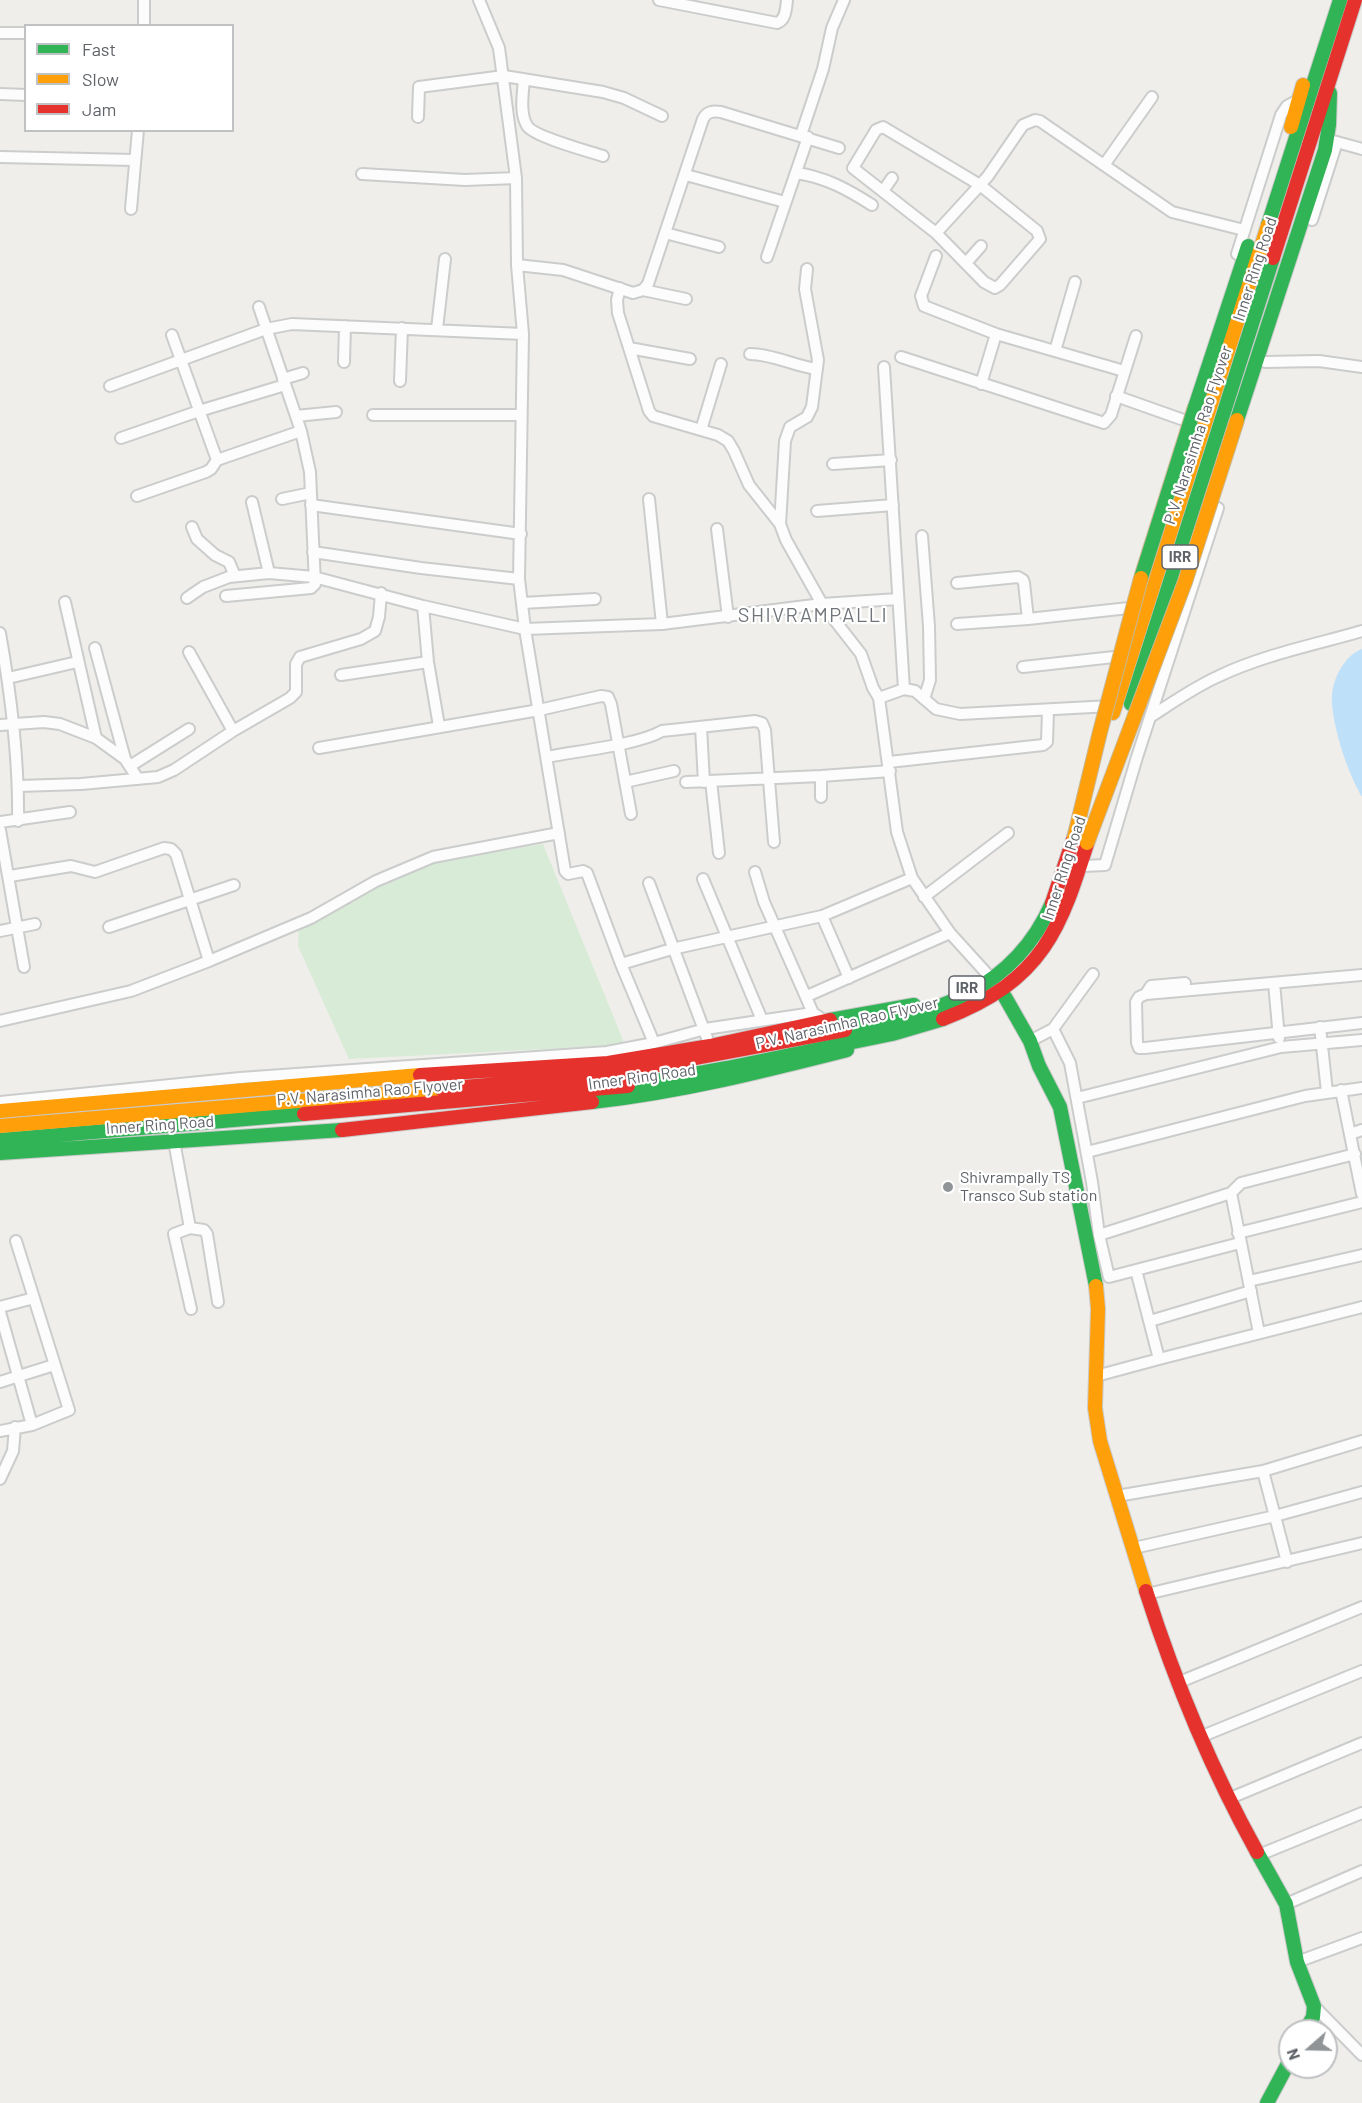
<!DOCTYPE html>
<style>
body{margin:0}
#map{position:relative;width:1362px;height:2103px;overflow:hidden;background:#efeeea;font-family:Barlow,sans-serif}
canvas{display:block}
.legend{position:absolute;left:24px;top:24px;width:210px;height:108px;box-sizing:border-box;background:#fff;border:2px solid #bfc1c3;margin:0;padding:8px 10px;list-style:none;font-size:18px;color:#5f6368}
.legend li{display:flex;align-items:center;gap:12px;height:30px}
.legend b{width:30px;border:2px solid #bfc1c3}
.north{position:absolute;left:1278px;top:2019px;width:60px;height:60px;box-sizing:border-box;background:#fff;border:2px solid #bfc1c3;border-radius:50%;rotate:250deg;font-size:16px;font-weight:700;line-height:24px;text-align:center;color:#5f6368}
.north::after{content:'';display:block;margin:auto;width:21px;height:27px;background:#919496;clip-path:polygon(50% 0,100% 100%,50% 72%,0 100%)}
</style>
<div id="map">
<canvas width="1362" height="2103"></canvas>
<ul class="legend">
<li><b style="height:8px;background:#30b455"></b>Fast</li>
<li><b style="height:8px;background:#ff9f0a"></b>Slow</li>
<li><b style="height:8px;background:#e5322d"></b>Jam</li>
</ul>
<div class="north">N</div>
</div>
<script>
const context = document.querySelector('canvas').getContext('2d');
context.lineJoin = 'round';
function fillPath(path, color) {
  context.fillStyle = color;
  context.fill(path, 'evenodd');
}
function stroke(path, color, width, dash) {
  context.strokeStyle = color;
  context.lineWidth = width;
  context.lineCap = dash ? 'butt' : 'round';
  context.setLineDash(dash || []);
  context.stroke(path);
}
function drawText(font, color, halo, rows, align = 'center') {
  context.font = font + ' Barlow,sans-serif';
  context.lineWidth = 4.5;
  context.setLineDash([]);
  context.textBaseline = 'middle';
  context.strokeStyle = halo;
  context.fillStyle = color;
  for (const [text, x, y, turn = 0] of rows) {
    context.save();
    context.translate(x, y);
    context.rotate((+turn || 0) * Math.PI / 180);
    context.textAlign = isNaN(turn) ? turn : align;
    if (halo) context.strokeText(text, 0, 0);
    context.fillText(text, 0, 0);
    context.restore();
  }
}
const green = new Path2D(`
 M 543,844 L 625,1045 L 349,1059 L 298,946 L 299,923 L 410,866 Z`);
const water = new Path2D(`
 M 1362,649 L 1362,797 C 1348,773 1334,732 1332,703 C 1330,683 1343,656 1362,649 Z`);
const street = new Path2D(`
 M 479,0 L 499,48 L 516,178 L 517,265 L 523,334 L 519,579 L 525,629 L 565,871 L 568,874 L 583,871 L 587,873 L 621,964 L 654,1043
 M 659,0 L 777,23 C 786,20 786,8 787,0
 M 144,26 L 144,0
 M 0,33 L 26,33
 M 524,79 C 523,93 519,115 528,127 C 536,137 588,151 603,156
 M 0,94 L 26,95
 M 418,117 L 419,87 L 504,76 L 603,92 L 624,98 L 662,116
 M 801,135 L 823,69 L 832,28 L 844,0
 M 1333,141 L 1362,149
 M 0,157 L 134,160
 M 1104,165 L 1152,97
 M 796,173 C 825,177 847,189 872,205
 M 362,174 L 465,180 L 516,178
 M 686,175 L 785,202
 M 883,191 L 892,178
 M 131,209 L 138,130
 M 1312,220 L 1337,142
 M 665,233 L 719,247
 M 936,233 L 984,282 L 995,288 L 1000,285 L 1040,239 L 1037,231 L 980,185 L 936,233 L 853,168 L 876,130 L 883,127 L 980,185 L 988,176 L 1023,125 L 1035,120 L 1040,121 L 1172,212 L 1244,230
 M 1237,254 L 1281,115 L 1287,106 L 1296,101
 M 936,256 L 921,296 L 924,306 L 996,334 L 1124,371
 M 767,257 L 808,137
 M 966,263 L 981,246
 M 517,265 L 563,270 L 633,293 L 643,290 L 648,284 L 703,119 C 707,111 713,111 721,112 L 839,148
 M 620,288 L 617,300 L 618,313 L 649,411 L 653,416 L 718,435 L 728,441 L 734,451 L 749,485 L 780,524 L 786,540 L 822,604 L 861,654 L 873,688 L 879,698 L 897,832 L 912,878 L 950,933 L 989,976
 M 643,290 L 686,299
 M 437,329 L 445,259
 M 629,348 L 690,359
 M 1055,351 L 1075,282
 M 750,354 C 773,354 794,366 817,369
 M 901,357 L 1104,423 L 1111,415 L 1136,336
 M 344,362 L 345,326
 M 1265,362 L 1319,361 L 1362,367
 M 884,367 L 904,689
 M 283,379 L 303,373
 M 400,381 L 402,328
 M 981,384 L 996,334
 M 110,386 L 266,329 L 292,324 L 523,334
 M 1116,396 L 1195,424
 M 373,415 L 521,415
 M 296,416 L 336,412
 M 701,430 L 721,364
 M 121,438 L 199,411 L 285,385
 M 217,460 L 301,431
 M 833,464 L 891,460
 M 137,496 L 206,472 L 211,469 L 217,460 L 172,335
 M 282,499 L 311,493
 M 649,499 L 662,624
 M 252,502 L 269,573
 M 311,505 L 521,534
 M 817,511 L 893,505
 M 780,524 L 785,441 L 790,427 L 807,417 L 812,407 L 818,360 L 805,289 L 807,269
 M 192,527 L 197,539 L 215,555 L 229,562 L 235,576
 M 717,529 L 728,617
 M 922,536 L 929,626 L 930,680 L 924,699
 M 313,552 L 421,568 L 519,579
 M 957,583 L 1018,577 L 1023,580 L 1024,583 L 1028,619
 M 226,596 L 311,588 L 315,584 L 310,472 L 301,431 L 259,307
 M 187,598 L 203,587 L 229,577 L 269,573 L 314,577 L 423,606 L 525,629 L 662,624 L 822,604 L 898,599
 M 65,602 L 96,738
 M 522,603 L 595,599
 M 423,606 L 428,662 L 439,726
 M 957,624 L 1028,619 L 1138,607
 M 0,633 C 11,695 19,757 18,821
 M 95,648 L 125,759
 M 189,652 L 233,731
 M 1023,667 L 1123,656
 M 341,675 L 428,662
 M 8,678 L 77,662
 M 879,698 L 904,689 L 915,691 L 936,709 L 960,714 L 1111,706
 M 1150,717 C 1172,703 1193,688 1217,677 C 1262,655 1314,645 1362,631
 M 0,725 L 44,722 L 60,724 L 96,738 L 125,759 L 138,779
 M 701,727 L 704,782
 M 319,748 L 539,710 L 601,696 L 608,697 L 611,704 L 631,814
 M 547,757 C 576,751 638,745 662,731 L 755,721 L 762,723 L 765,730 L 774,842
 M 889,762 L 1043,745 L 1047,742 L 1048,710
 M 130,766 L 189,729
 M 821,776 L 821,797
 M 711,781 L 719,853
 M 625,782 L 674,771
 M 686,782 L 821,776 L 890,771
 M 19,786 L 81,784 L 158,777 L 174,770 L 233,731 L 290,698 L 296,692 L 296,664 L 300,657 L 361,639 L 375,631 L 379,617 L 381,593
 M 0,822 L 70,812
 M 0,830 L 24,967
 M 1083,866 L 1105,865 L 1137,757 L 1218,508
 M 755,872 L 764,902 L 813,1013
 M 10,876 L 71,866 L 95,872 L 164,848 L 171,849 L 176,854 L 209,961
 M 703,879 L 762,1020
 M 649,883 L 710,1046
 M 924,897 L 1008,833
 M 822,916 L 849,978
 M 109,927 L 234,885
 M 0,931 L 35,924
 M 621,964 L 672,949 L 822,916 L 912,878
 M 1362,975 L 1146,994 L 1139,997 L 1136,1002 L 1137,1043 L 1139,1048 L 1145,1048 L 1362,1023
 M 1274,983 L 1279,1038
 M 1146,994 L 1151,986 L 1185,983
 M 807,996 L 950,933
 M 0,1021 L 131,991 L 209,961 L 311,918 L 376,881 L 433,857 L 559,833
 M 1320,1027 L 1327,1092
 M 1053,1029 L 1070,1063 L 1092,1182 L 1099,1235 L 1109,1277 L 1136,1270 L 1159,1359 L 1362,1307
 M 1030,1041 L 1053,1029 L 1093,974
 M 1341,1090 L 1362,1194
 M 1077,1098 L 1281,1047 L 1362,1040
 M 0,1102 L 240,1078 L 607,1052 L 654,1043 L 705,1029 L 813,1013 L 825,1021
 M 1350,1134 L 1362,1130
 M 174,1141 L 190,1228
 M 1087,1152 L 1305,1096 L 1362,1088
 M 1231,1193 L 1259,1333
 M 1238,1233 L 1362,1202
 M 1099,1235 L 1231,1193 L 1241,1183 L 1355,1154
 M 1136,1270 L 1240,1243
 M 1249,1281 L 1362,1255
 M 0,1307 L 34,1298
 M 191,1309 L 174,1234 L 190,1228 L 204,1230 L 207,1234 L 218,1302
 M 0,1312 L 32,1425
 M 1150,1321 L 1251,1291
 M 1096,1376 L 1159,1359
 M 0,1382 L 54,1365
 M 0,1431 L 32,1425 L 69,1410 L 16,1241
 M 1263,1471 L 1287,1562
 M 0,1479 L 13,1451 L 15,1427
 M 1117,1496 L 1263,1471 L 1362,1441
 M 1134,1548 L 1275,1516 L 1362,1492
 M 1147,1594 L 1362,1543
 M 1177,1683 L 1362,1607
 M 1200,1737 L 1362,1671
 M 1228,1799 L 1362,1743
 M 1259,1855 L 1362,1813
 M 1286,1904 L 1362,1871
 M 1297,1962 L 1362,1938
 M 1314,2006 L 1362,2055`);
const fast = new Path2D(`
 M 1268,225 L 1340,0
 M 1195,407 L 1248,246
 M 1237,420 L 1325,150 L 1329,125 L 1330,93
 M 1131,704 L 1273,258
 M 1005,997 L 1030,1041 L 1039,1066 L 1060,1107 L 1096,1286
 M 830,1020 L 914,1005
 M 845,1030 C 934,1013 1013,993 1052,903
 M 628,1086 L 727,1068 L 892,1034 L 943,1019
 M 592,1102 C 681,1092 760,1072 847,1050
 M 0,1140 L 304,1114
 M 0,1153 L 342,1130
 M 1257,1852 L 1286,1904 L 1297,1962 L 1314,2006 L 1313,2017 L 1305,2031
 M 1267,2103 L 1290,2060`);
const slow = new Path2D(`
 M 1291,127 L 1303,85
 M 1113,713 L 1268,225
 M 0,1111 L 420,1075
 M 0,1126 L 441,1089
 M 1096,1286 L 1098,1309 L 1095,1408 L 1100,1441 L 1146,1591`);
const jam = new Path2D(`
 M 1273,258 L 1355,0
 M 1052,903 L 1078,825
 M 943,1019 C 1047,979 1061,927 1092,828
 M 420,1075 L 608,1063 L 710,1046 L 830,1020
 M 441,1089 L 568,1078 L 625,1071 L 845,1030
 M 304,1114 L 628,1086
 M 342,1130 L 592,1102
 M 1146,1591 C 1175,1682 1211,1769 1257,1852`);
const fastBridge = new Path2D(`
 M 1141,578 L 1195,407`);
const slowBridge = new Path2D(`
 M 1074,839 L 1100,732 L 1141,578
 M 1087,843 L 1185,582 L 1237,420`);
const markers = [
 [948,1187,6,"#919496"]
];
const shields = [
 [1180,557,36],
 [967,988,36]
];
const shieldNames = [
 ["IRR",1180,557],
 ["IRR",967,988]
];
const streetNames = [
 ["Inner Ring Road",1255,269,-72],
 ["P.V. Narasimha Rao Flyover",1198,435,-72],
 ["Inner Ring Road",1064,868,-72],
 ["P.V. Narasimha Rao Flyover",847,1023,-13],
 ["Inner Ring Road",642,1077,-8],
 ["P.V. Narasimha Rao Flyover",370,1092,-5],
 ["Inner Ring Road",160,1125,-4]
];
const poiNames = [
 ["Shivrampally TS",960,1178],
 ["Transco Sub station",960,1196]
];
const quarterNames = [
 ["SHIVRAMPALLI",813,615]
];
fillPath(green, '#d8ebd6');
fillPath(water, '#bfe0f9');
stroke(street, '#cbcccc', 14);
stroke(fast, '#cacacb', 16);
stroke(slow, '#cacacb', 16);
stroke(jam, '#cacacb', 16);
stroke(street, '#fdfcfc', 10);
stroke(fast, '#30b455', 14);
stroke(slow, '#ff9f0a', 14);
stroke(jam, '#e5322d', 14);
stroke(fastBridge, '#c8b996', 16, []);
stroke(slowBridge, '#c8b996', 16, []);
stroke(fastBridge, '#30b455', 14);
stroke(slowBridge, '#ff9f0a', 14);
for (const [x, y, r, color] of markers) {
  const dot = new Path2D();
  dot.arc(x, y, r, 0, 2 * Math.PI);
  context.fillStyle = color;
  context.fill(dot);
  stroke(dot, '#fff', 2);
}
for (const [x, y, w] of shields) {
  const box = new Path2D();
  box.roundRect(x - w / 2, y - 12, w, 24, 4.5);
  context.fillStyle = '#fff';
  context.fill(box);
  stroke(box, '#5f6368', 1.5);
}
drawText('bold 15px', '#5f6368', null, shieldNames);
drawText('16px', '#5f6368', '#fff', streetNames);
drawText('16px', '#5f6368', '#fff', poiNames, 'left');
context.letterSpacing = '1.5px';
drawText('20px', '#70757a', '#fff', quarterNames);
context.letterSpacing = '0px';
</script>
